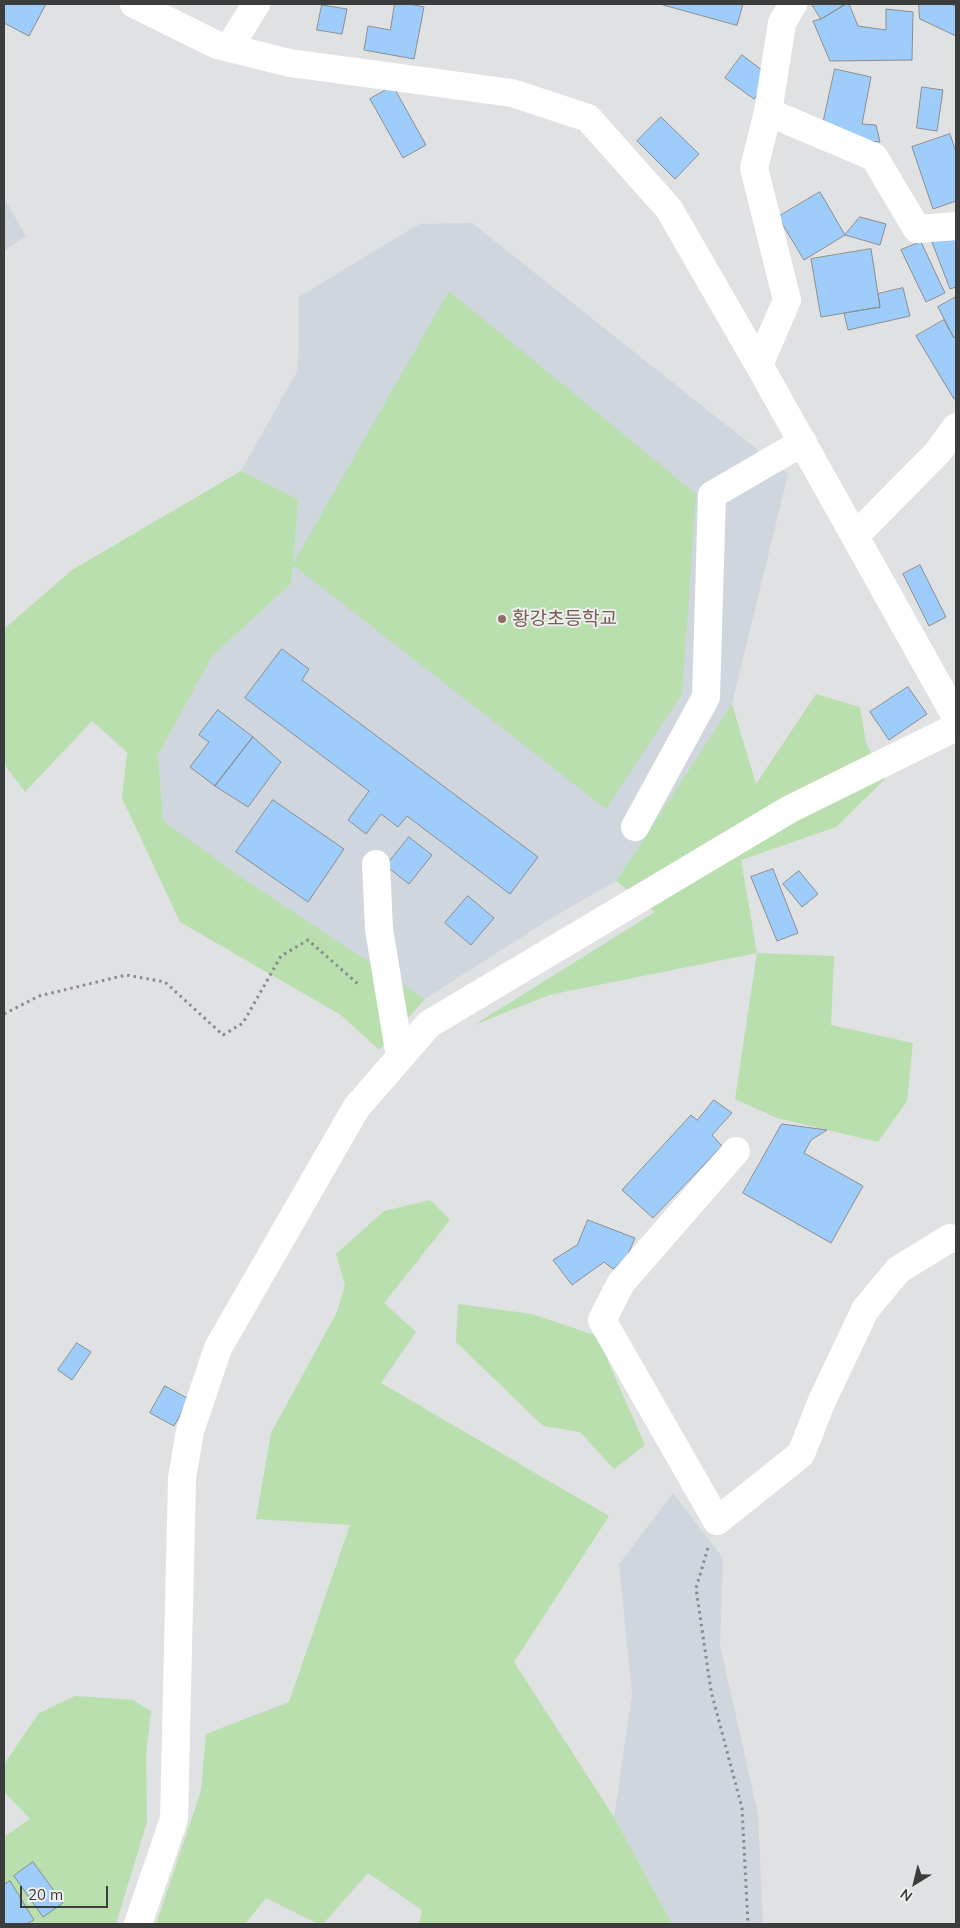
<!DOCTYPE html>
<meta charset="utf-8">
<style>
body{margin:0}
#map{position:relative;width:960px;height:1928px;overflow:hidden;background:#e0e1e3;font-family:Mulish,sans-serif}
canvas{display:block}
.frame{position:absolute;inset:0;border:5px solid #3b3c3c;pointer-events:none}
.north{position:absolute;left:890px;top:1858px;width:50px;height:50px;-webkit-text-stroke:4px #edeff0;paint-order:stroke;rotate:216deg;font-size:14px;font-weight:700;line-height:20px;text-align:center;color:#3b3c3c}
.north::after{content:'';display:block;margin:auto;width:18px;height:22px;background:#3b3c3c;clip-path:polygon(50% 0,100% 100%,50% 72%,0 100%)}
.scale{position:absolute;left:20px;top:1886px;width:88px;height:22px;box-sizing:border-box;border:2px solid #3b3c3c;border-top:0;padding-left:6px;font-size:15px;line-height:18px;white-space:nowrap;color:#3b3c3c;-webkit-text-stroke:4px #edeff0;paint-order:stroke}
</style>
<div id="map">
<canvas width="960" height="1928"></canvas>
<div class="frame"></div>
<div class="north">N</div>
<div class="scale">20 m</div>
</div>
<script>
const context = document.querySelector('canvas').getContext('2d');
context.lineJoin = 'round';
function fillPath(path, color) {
  context.fillStyle = color;
  context.fill(path, 'evenodd');
}
function stroke(path, color, width, dash) {
  context.strokeStyle = color;
  context.lineWidth = width;
  context.lineCap = dash ? 'butt' : 'round';
  context.setLineDash(dash || []);
  context.stroke(path);
}
function drawText(font, color, halo, rows, align = 'center') {
  context.font = font + ' Mulish,"Noto Sans KR",sans-serif';
  context.lineWidth = 4;
  context.setLineDash([]);
  context.textBaseline = 'middle';
  context.strokeStyle = halo;
  context.fillStyle = color;
  for (const [text, x, y, turn = 0] of rows) {
    context.save();
    context.translate(x, y);
    context.rotate((+turn || 0) * Math.PI / 180);
    context.textAlign = isNaN(turn) ? turn : align;
    if (halo) context.strokeText(text, 0, 0);
    context.fillText(text, 0, 0);
    context.restore();
  }
}
const built = new Path2D(`
 M 4,198 L 26,236 L 4,251 Z
 M 472,223 L 788,474 L 732,704 L 616,881 L 548,920 L 425,999 L 245,880 L 163,822 L 158,755 L 213,655 L 291,584 L 298,499 L 241,471 L 298,370 L 299,297 L 419,224 Z
 M 673,1493 L 723,1558 L 720,1645 L 758,1814 L 763,1924 L 672,1924 L 614,1817 L 632,1694 L 619,1564 Z`);
const green = new Path2D(`
 M 449,291 L 696,494 L 682,694 L 606,809 L 293,565 L 291,584 L 213,655 L 158,755 L 163,821 L 245,880 L 425,999 L 379,1050 L 341,1015 L 180,922 L 122,798 L 127,752 L 92,721 L 25,792 L 4,764 L 4,629 L 72,570 L 241,471 L 298,499 L 293,564 Z
 M 816,694 L 860,707 L 866,743 L 885,779 L 836,827 L 741,860 L 757,953 L 834,956 L 831,1025 L 913,1043 L 907,1101 L 878,1142 L 777,1118 L 735,1099 L 757,953 L 549,995 L 474,1025 L 655,912 L 616,881 L 732,704 L 756,784 Z
 M 430,1200 L 450,1220 L 384,1303 L 416,1332 L 381,1383 L 609,1516 L 514,1662 L 614,1817 L 672,1924 L 419,1924 L 422,1910 L 368,1873 L 323,1924 L 318,1924 L 266,1898 L 245,1924 L 156,1924 L 201,1791 L 206,1734 L 289,1702 L 350,1525 L 256,1519 L 271,1433 L 337,1312 L 345,1285 L 336,1254 L 384,1211 Z
 M 458,1304 L 532,1314 L 597,1336 L 645,1445 L 614,1469 L 580,1432 L 543,1426 L 456,1342 Z
 M 75,1696 L 133,1700 L 151,1711 L 146,1754 L 147,1822 L 116,1924 L 4,1924 L 4,1837 L 30,1819 L 4,1792 L 4,1764 L 39,1713 Z`);
const building = new Path2D(`
 M 4,4 L 46,4 L 29,36 L 4,23 Z
 M 395,4 L 410,4 L 424,7 L 414,59 L 364,50 L 368,26 L 390,30 Z
 M 660,4 L 743,4 L 737,25 Z
 M 812,4 L 846,4 L 821,19 Z
 M 846,4 L 849,4 L 858,26 L 886,30 L 886,9 L 913,12 L 912,60 L 830,61 L 813,21 L 821,19 Z
 M 919,4 L 951,4 L 956,7 L 956,36 L 920,19 Z
 M 322,5 L 347,9 L 342,34 L 317,30 Z
 M 742,55 L 771,77 L 754,99 L 725,78 Z
 M 835,69 L 871,77 L 862,124 L 876,125 L 880,142 L 858,140 L 823,124 Z
 M 393,86 L 426,145 L 403,158 L 370,99 Z
 M 922,87 L 943,90 L 937,131 L 917,128 Z
 M 661,117 L 699,154 L 675,179 L 637,141 Z
 M 950,134 L 956,152 L 956,201 L 933,209 L 912,147 Z
 M 820,192 L 845,235 L 804,260 L 778,217 Z
 M 860,217 L 886,224 L 880,245 L 845,235 Z
 M 956,233 L 956,287 L 950,289 L 932,242 Z
 M 921,242 L 945,293 L 926,302 L 901,250 Z
 M 871,249 L 880,307 L 821,317 L 811,259 Z
 M 903,288 L 910,316 L 848,330 L 844,313 L 880,307 L 878,294 Z
 M 956,297 L 956,336 L 954,338 L 938,307 Z
 M 944,320 L 954,338 L 956,336 L 956,398 L 954,399 L 916,336 Z
 M 920,565 L 946,617 L 929,626 L 903,574 Z
 M 282,649 L 309,669 L 302,680 L 538,857 L 510,894 L 407,816 L 398,827 L 381,814 L 366,834 L 348,820 L 369,791 L 245,698 Z
 M 908,687 L 927,714 L 889,740 L 870,712 Z
 M 218,710 L 253,737 L 215,786 L 190,767 L 209,742 L 199,735 Z
 M 253,737 L 281,762 L 248,807 L 215,786 Z
 M 273,800 L 344,849 L 308,902 L 236,852 Z
 M 409,837 L 432,855 L 409,884 L 386,866 Z
 M 773,869 L 798,933 L 777,941 L 751,877 Z
 M 799,871 L 818,894 L 802,907 L 783,884 Z
 M 468,896 L 494,918 L 471,945 L 445,923 Z
 M 714,1100 L 732,1113 L 712,1135 L 722,1146 L 653,1218 L 622,1190 L 691,1115 L 697,1120 Z
 M 782,1124 L 827,1130 L 811,1140 L 804,1153 L 863,1186 L 831,1243 L 743,1193 Z
 M 588,1220 L 635,1238 L 627,1257 L 613,1269 L 604,1262 L 572,1285 L 553,1260 L 577,1245 Z
 M 77,1343 L 91,1352 L 72,1380 L 58,1370 Z
 M 165,1386 L 189,1399 L 174,1426 L 150,1413 Z
 M 33,1862 L 63,1903 L 43,1917 L 14,1876 Z
 M 10,1881 L 34,1920 L 26,1924 L 4,1924 L 4,1885 Z`);
const path = new Path2D(`
 M 4,1014 L 39,996 L 126,975 L 165,982 L 223,1035 L 243,1023 L 281,956 L 308,940 L 358,984
 M 708,1548 L 696,1588 L 711,1691 L 742,1808 L 748,1924`);
const minor = new Path2D(`
 M 134,4 L 217,45 L 290,63 L 512,93 L 588,118 L 669,209 L 759,365
 M 793,4 L 782,23 L 768,112 L 754,168 L 787,300 L 759,365 L 956,717
 M 229,48 L 256,4
 M 768,112 L 874,157 L 917,229 L 956,226
 M 855,536 L 938,452 L 956,427
 M 635,827 L 706,697 L 712,495 L 803,442
 M 376,864 L 379,929 L 400,1057
 M 736,1151 L 621,1283 L 602,1320 L 717,1521 L 801,1454 L 821,1403 L 865,1310 L 898,1270 L 950,1238 L 956,1239
 M 138,1924 L 174,1819 L 182,1478 L 190,1431 L 218,1348 L 356,1108 L 429,1024 L 790,809 L 956,727`);
const markers = [
 [502,619,5,"#8d6e63"]
];
const educationNames = [
 ["황강초등학교",512,619]
];
fillPath(built, '#cfd6dd');
fillPath(green, '#b8dfad');
fillPath(building, '#9fcdfb');
stroke(building, '#8b8d8e', 1);
stroke(path, '#898a8b', 3, [2.5, 4]);
stroke(minor, '#fff', 28);
for (const [x, y, r, color] of markers) {
  const dot = new Path2D();
  dot.arc(x, y, r, 0, 2 * Math.PI);
  context.fillStyle = color;
  context.fill(dot);
  stroke(dot, '#edeff0', 2);
}
drawText('19px', '#785e54', '#edeff0', educationNames, 'left');
</script>
